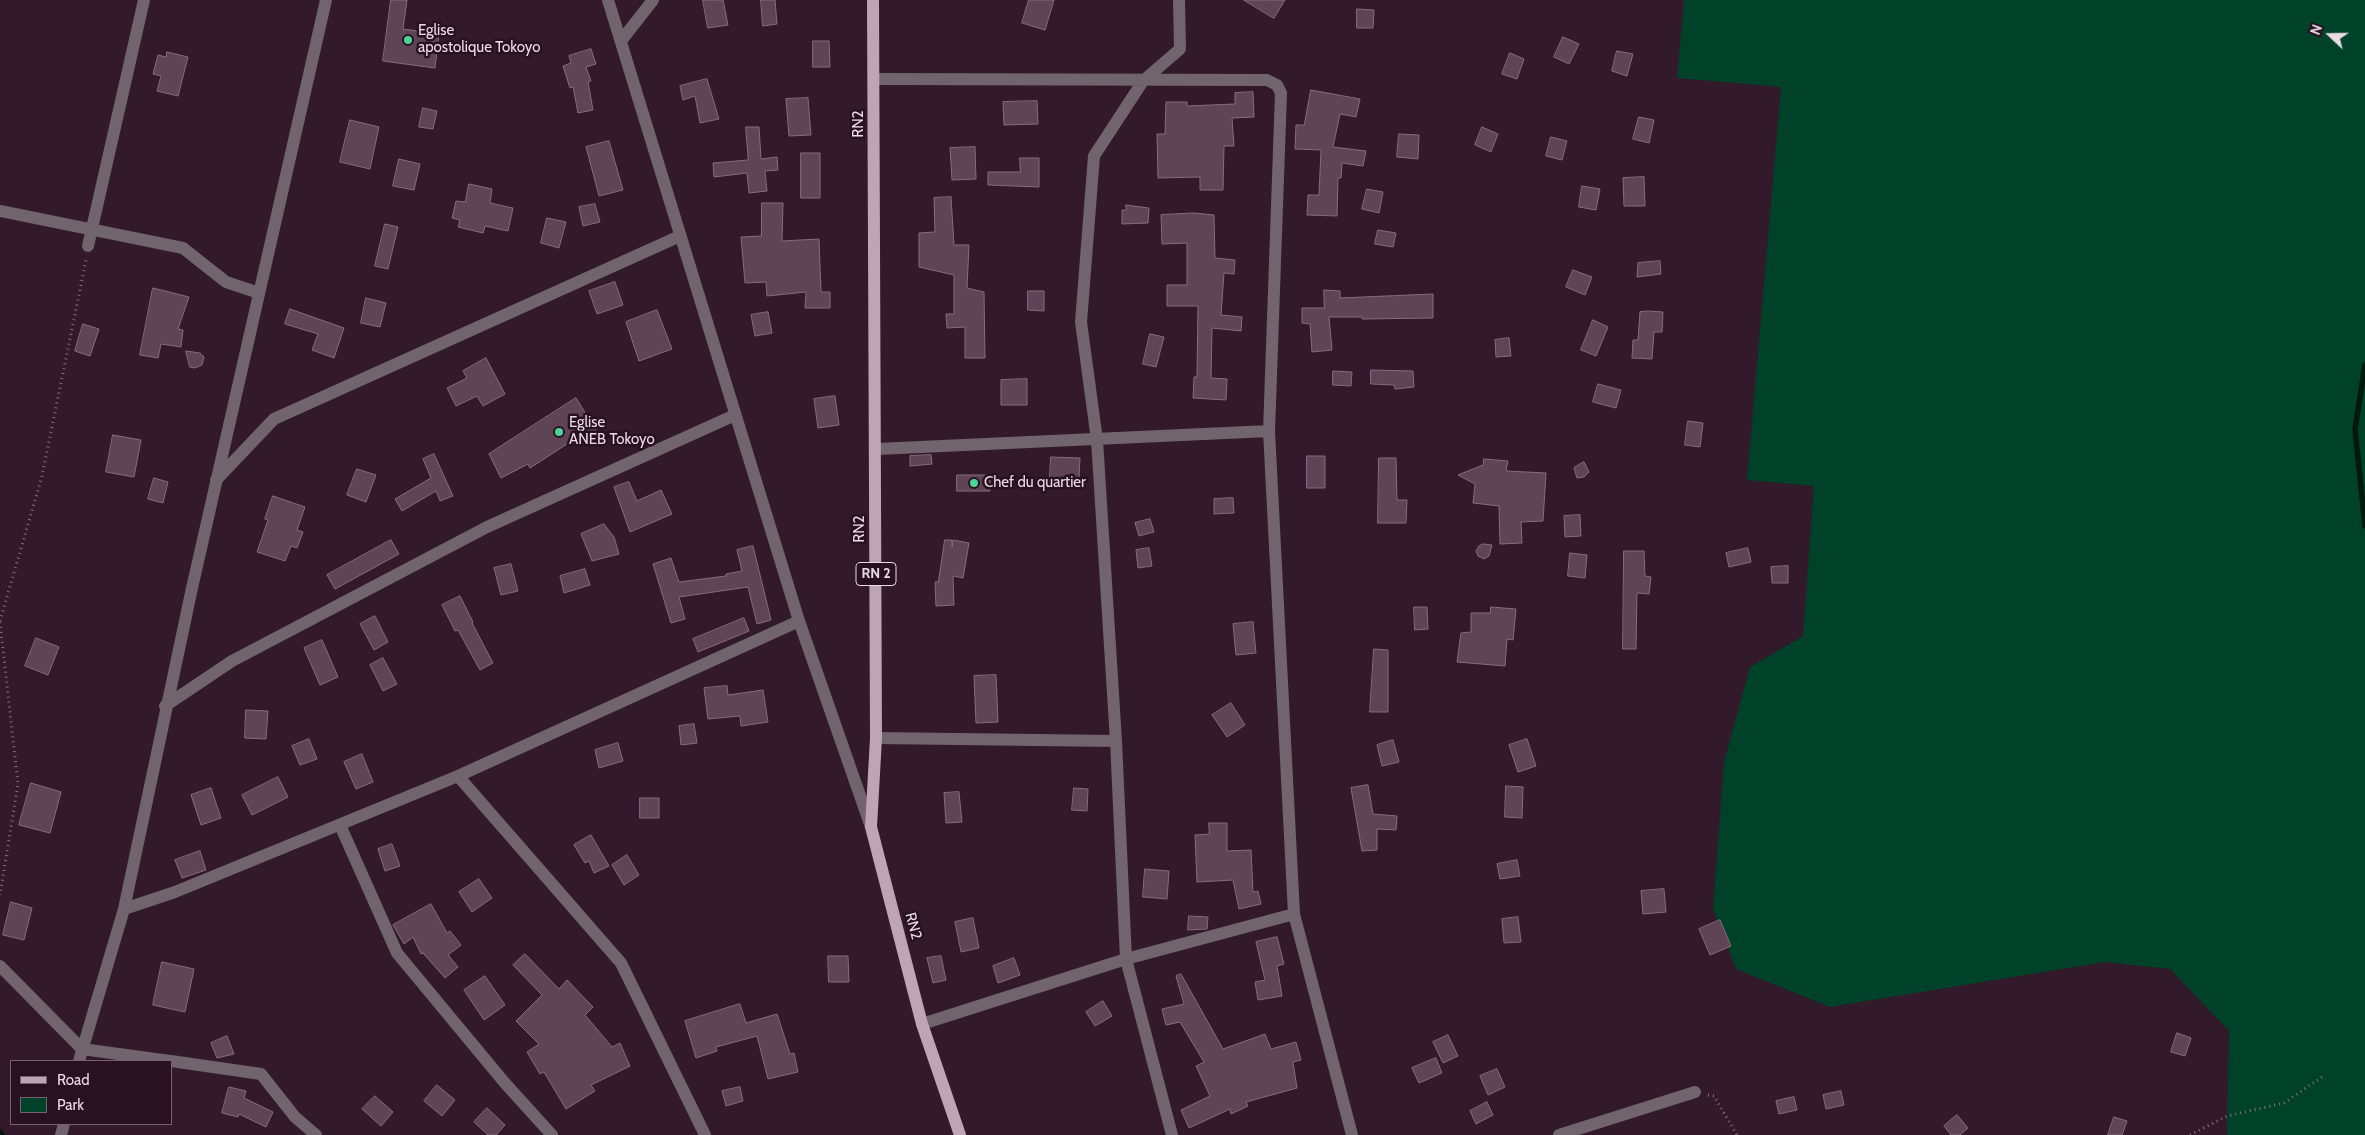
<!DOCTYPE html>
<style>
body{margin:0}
#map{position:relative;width:2365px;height:1135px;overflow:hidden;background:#321a2b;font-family:Cabin,sans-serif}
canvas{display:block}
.legend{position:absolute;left:10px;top:1060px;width:162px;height:65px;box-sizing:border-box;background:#281121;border:1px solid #76626f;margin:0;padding:6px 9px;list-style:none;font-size:15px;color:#ebdbe5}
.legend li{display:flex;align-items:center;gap:10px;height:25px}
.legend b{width:25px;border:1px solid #76626f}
.north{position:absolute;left:2305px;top:10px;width:50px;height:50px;-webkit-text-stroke:4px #281121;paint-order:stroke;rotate:291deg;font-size:14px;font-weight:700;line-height:20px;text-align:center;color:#ebdbe5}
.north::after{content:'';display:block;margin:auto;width:18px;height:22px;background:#ebdbe5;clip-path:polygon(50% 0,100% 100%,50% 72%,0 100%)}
</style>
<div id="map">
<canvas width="2365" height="1135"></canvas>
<ul class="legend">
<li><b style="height:6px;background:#bfa4b5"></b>Road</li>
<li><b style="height:14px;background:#004129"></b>Park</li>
</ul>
<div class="north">N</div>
</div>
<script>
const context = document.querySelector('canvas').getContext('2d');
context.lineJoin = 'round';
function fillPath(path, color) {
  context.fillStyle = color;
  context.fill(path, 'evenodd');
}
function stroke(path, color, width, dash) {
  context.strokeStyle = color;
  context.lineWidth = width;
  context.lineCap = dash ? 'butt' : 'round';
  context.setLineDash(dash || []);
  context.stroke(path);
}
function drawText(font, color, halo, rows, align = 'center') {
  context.font = font + ' Cabin,sans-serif';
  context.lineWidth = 5;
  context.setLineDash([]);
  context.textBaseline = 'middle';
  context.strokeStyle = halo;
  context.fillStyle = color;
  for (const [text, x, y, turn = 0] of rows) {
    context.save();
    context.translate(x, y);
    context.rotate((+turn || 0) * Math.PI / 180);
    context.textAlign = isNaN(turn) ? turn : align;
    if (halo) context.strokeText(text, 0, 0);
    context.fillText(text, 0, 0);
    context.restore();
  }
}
const green = new Path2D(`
 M 1684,0 L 2365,0 L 2365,1135 L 2227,1135 L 2229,1031 L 2170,969 L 2105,962 L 1830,1007 L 1736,969 L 1713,909 L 1724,762 L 1750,667 L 1803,636 L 1814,486 L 1747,480 L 1781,87 L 1677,78 Z`);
const stream = new Path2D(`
 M 2365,365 L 2355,429 L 2365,526
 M 0,1132 L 2,1135`);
const building = new Path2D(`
 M 391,0 L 407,0 L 403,29 L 439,34 L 435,68 L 383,61 Z
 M 703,0 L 723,0 L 728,25 L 708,28 Z
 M 761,0 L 775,0 L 777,24 L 763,26 Z
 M 1029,0 L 1054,0 L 1045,30 L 1022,23 Z
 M 1244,0 L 1285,0 L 1274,18 Z
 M 1357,9 L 1374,10 L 1373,28 L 1357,28 Z
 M 1563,37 L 1579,44 L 1569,64 L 1554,57 Z
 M 813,41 L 829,41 L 830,67 L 813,67 Z
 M 591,49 L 596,64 L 586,67 L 591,81 L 588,82 L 593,110 L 578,113 L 573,87 L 570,88 L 563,66 L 571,63 L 569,56 Z
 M 1617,51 L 1633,54 L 1627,76 L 1612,71 Z
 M 167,52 L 188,57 L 178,96 L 157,91 L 161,76 L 153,74 L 158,55 L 166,57 Z
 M 1510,53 L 1524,59 L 1517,79 L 1502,74 Z
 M 707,79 L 719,119 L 700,123 L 695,96 L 683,100 L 680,86 Z
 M 1311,90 L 1360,99 L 1356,117 L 1340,114 L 1333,147 L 1366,151 L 1363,166 L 1342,163 L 1341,178 L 1338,178 L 1337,216 L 1307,215 L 1308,195 L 1319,195 L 1321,150 L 1295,149 L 1296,125 L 1304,125 Z
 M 1253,92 L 1254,117 L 1232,118 L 1234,146 L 1224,146 L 1223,190 L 1200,190 L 1200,177 L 1158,178 L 1157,134 L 1165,134 L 1166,102 L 1187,102 L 1187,106 L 1235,104 L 1235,93 Z
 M 808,98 L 811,135 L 789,136 L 786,99 Z
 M 1037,101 L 1038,124 L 1004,125 L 1003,102 Z
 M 423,108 L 437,111 L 433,129 L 419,127 Z
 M 1639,117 L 1654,120 L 1649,143 L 1633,139 Z
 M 350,120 L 379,127 L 370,169 L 340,162 Z
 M 746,127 L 759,127 L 761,159 L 777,157 L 778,170 L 765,171 L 767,191 L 749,193 L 747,173 L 714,177 L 713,163 L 748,160 Z
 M 1482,127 L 1498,134 L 1491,152 L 1475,145 Z
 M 1399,134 L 1419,135 L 1418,159 L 1397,157 Z
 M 1551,137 L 1567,141 L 1562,160 L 1546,156 Z
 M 609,141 L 623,190 L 599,196 L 586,147 Z
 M 975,147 L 976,179 L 952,180 L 950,148 Z
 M 801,153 L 820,153 L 820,198 L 801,198 Z
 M 1020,158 L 1039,158 L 1039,187 L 988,185 L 988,172 L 1020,172 Z
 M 399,159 L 420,164 L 414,190 L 393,186 Z
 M 1644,177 L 1645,206 L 1624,206 L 1623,178 Z
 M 469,184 L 492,189 L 490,203 L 513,208 L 508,231 L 485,226 L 483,233 L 458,227 L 460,220 L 452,218 L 456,201 L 465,202 Z
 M 1582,186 L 1600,189 L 1596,210 L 1579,207 Z
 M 1367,189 L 1383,192 L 1379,213 L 1362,209 Z
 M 951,197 L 954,245 L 969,245 L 967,288 L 984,292 L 985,358 L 965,358 L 965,327 L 947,328 L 946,314 L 954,314 L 954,275 L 919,267 L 919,233 L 935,232 L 934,198 Z
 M 762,203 L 783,203 L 782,241 L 819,239 L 821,292 L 830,292 L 830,308 L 805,308 L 806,292 L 767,296 L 766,282 L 745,283 L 741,237 L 761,236 Z
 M 595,204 L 600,222 L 583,226 L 579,207 Z
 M 1126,205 L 1149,208 L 1148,223 L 1122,224 L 1122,210 L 1126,210 Z
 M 1194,213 L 1214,215 L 1215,258 L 1235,260 L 1234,274 L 1224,273 L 1221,315 L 1242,317 L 1241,331 L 1212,328 L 1211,378 L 1227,379 L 1226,400 L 1193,398 L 1194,377 L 1197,377 L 1198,306 L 1167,306 L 1167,285 L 1187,285 L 1187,243 L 1162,244 L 1161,215 Z
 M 547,218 L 566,222 L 559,248 L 541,243 Z
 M 385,224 L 398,227 L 388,269 L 375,266 Z
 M 1378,230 L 1396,233 L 1393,247 L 1375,244 Z
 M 1660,261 L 1661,274 L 1637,277 L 1638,263 Z
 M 1573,270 L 1592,277 L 1585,295 L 1566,287 Z
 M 615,282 L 623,305 L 597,314 L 589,291 Z
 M 153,288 L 189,297 L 178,329 L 183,330 L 181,347 L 161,344 L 158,358 L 140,355 Z
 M 1324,290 L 1340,291 L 1340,298 L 1433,294 L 1433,318 L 1362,319 L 1362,317 L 1329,317 L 1332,350 L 1312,352 L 1310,324 L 1302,323 L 1302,308 L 1324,308 Z
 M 1028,291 L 1044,291 L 1044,311 L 1028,310 Z
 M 366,298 L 386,303 L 380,327 L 361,323 Z
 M 290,309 L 344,328 L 334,358 L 312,350 L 318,334 L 285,324 Z
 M 657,310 L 672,349 L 639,361 L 626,322 Z
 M 1649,311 L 1663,312 L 1662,332 L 1654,332 L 1652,359 L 1632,358 L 1633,340 L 1638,340 L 1640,312 Z
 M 768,312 L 772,333 L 755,336 L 751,315 Z
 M 1593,320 L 1608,327 L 1596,356 L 1581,350 Z
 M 83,324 L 99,329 L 90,356 L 75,351 Z
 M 1150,334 L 1164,337 L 1156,367 L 1143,364 Z
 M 1509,338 L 1511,356 L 1496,357 L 1495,340 Z
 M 186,351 L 200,353 L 204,357 L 202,365 L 195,368 L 190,367 Z
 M 486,358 L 505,394 L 483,406 L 477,396 L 456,406 L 447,388 L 467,378 L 463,371 Z
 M 1371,370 L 1413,371 L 1414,387 L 1395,389 L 1394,385 L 1371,384 Z
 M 1333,371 L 1352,372 L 1351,386 L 1333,385 Z
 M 1027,379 L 1027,405 L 1001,405 L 1001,380 Z
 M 1598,384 L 1621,390 L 1616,408 L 1593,402 Z
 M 835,396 L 839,425 L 818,428 L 814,399 Z
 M 576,398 L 596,430 L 583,439 L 581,435 L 530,468 L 528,464 L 501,478 L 489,454 Z
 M 1688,421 L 1703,423 L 1700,447 L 1685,445 Z
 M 113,435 L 141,440 L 134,477 L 106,472 Z
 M 434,454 L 453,496 L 440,501 L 436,491 L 402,511 L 395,499 L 431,478 L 423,459 Z
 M 931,455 L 932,464 L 910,466 L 910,456 Z
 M 1307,456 L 1325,456 L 1325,488 L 1307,488 Z
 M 1051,457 L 1080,458 L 1079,478 L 1050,477 Z
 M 1379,458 L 1396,458 L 1397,500 L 1407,500 L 1406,523 L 1378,523 Z
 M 1484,459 L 1508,461 L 1506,471 L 1546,473 L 1543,521 L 1521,522 L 1522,543 L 1500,544 L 1499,506 L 1473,503 L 1475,484 L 1458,475 L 1483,465 Z
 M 1584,462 L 1589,472 L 1584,477 L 1577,478 L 1574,468 Z
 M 357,469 L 376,475 L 366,502 L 347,495 Z
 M 957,475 L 990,475 L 990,491 L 957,491 Z
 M 154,478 L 168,482 L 163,503 L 148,499 Z
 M 629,482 L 637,501 L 661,490 L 672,514 L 630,532 L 614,487 Z
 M 273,496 L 305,507 L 297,530 L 303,532 L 297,548 L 291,546 L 285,561 L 257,552 L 268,520 L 265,519 Z
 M 1233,498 L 1234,513 L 1214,514 L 1214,499 Z
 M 1580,515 L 1581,536 L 1565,537 L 1564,516 Z
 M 1150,519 L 1154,532 L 1139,536 L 1135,523 Z
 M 604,524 L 614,537 L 619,554 L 592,561 L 581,534 Z
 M 391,540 L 399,554 L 335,589 L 327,575 Z
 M 945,540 L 952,540 L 952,547 L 953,540 L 969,543 L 963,578 L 953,576 L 954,605 L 936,606 L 935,582 L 938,582 Z
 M 1483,544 L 1492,545 L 1489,556 L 1484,559 L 1478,556 L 1476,551 L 1479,546 Z
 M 753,546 L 771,620 L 757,624 L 748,587 L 679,597 L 685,619 L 671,623 L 653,564 L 671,558 L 679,582 L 726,576 L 726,574 L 742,571 L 737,550 Z
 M 1149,548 L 1152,566 L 1138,568 L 1136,550 Z
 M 1748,548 L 1751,562 L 1729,567 L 1726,553 Z
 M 1624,551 L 1644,551 L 1645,576 L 1651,577 L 1649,594 L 1637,593 L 1636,649 L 1623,649 Z
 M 1570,553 L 1587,555 L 1585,578 L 1568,576 Z
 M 511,564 L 518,591 L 501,595 L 494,568 Z
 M 1788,566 L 1788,583 L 1772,583 L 1771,567 Z
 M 585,569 L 590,585 L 564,593 L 560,576 Z
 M 460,596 L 473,622 L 472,623 L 493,663 L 480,670 L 458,630 L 455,631 L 442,605 Z
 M 1414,607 L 1427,607 L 1428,629 L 1415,630 Z
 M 1491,607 L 1516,609 L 1513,640 L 1507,639 L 1505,666 L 1457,662 L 1461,633 L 1471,632 L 1471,613 L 1490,613 Z
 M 375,616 L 388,642 L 374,650 L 360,624 Z
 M 744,618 L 749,631 L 698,652 L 693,639 Z
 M 1253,622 L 1256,653 L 1236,655 L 1233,624 Z
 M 36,638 L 59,647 L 48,675 L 25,666 Z
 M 322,640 L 338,677 L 320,685 L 304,648 Z
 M 1374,649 L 1388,650 L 1388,712 L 1370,712 Z
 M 383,658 L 397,684 L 383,691 L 370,665 Z
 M 996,675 L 998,722 L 976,723 L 974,676 Z
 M 727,686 L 728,695 L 763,690 L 768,722 L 741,726 L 740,716 L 708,719 L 704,688 Z
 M 1231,703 L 1245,725 L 1227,737 L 1212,715 Z
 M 246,710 L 268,711 L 266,739 L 245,738 Z
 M 694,724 L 697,743 L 681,745 L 679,726 Z
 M 309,739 L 317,759 L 300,765 L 292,746 Z
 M 1527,739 L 1536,766 L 1518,772 L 1509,745 Z
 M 1393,740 L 1399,762 L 1382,766 L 1377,745 Z
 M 618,743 L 623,761 L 599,768 L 595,750 Z
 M 362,754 L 373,782 L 356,789 L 344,762 Z
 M 278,777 L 288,797 L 252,815 L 242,795 Z
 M 31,783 L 61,792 L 50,833 L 19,825 Z
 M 1368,785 L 1373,814 L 1397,816 L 1396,830 L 1377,829 L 1377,850 L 1362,851 L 1351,788 Z
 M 1506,786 L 1523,787 L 1522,818 L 1505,817 Z
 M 211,788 L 221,818 L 201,825 L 191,795 Z
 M 1074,788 L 1088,789 L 1087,811 L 1072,810 Z
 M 959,792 L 962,822 L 946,823 L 944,793 Z
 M 640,798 L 659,798 L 659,818 L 640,818 Z
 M 1209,823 L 1227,823 L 1227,851 L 1251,850 L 1253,892 L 1258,891 L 1261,904 L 1239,909 L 1233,880 L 1197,882 L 1195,835 L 1209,834 Z
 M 591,835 L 609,866 L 594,873 L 589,861 L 585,863 L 574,845 Z
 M 392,844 L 400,866 L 385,871 L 378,849 Z
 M 200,851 L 206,870 L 182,878 L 175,860 Z
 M 627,855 L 639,875 L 624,885 L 612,865 Z
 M 1517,860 L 1520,876 L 1500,879 L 1497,864 Z
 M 1145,869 L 1169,871 L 1167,899 L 1143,897 Z
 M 479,879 L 492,898 L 472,912 L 459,892 Z
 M 1664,889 L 1666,912 L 1643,914 L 1641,891 Z
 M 11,902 L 32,908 L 24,940 L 3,935 Z
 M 431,904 L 447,933 L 450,931 L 461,945 L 448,955 L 458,967 L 445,978 L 423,953 L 421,954 L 413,937 L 404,944 L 393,925 Z
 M 1189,916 L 1208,917 L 1207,929 L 1188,930 Z
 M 1518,917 L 1521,942 L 1504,943 L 1502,919 Z
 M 973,918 L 979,948 L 961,952 L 955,922 Z
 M 1720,920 L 1731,946 L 1710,955 L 1699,929 Z
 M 1277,937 L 1284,964 L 1277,966 L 1282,996 L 1258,1000 L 1255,982 L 1265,980 L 1256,942 Z
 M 525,954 L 559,989 L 567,980 L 593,1007 L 585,1015 L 612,1047 L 620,1043 L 630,1066 L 591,1085 L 595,1091 L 566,1109 L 544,1072 L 540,1074 L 527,1052 L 539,1044 L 516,1021 L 542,995 L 513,965 Z
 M 828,956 L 848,956 L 849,982 L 829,982 Z
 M 941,956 L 946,980 L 933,983 L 927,958 Z
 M 1014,958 L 1020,975 L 998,983 L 993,966 Z
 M 162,962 L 194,969 L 185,1012 L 153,1005 Z
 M 1181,974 L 1223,1049 L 1265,1034 L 1271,1049 L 1296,1042 L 1301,1060 L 1293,1062 L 1297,1088 L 1246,1102 L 1248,1106 L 1231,1114 L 1230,1109 L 1189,1128 L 1181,1110 L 1210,1096 L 1196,1066 L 1204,1062 L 1180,1022 L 1166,1025 L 1162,1009 L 1184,1004 L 1176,976 Z
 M 485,976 L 505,1005 L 484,1020 L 464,990 Z
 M 1103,1001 L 1112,1016 L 1095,1026 L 1086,1012 Z
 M 740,1004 L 746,1023 L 777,1014 L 790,1054 L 794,1053 L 798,1072 L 768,1079 L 757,1036 L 716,1047 L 717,1051 L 696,1058 L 685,1021 Z
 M 2177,1033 L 2191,1038 L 2185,1056 L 2171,1052 Z
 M 1448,1035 L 1458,1056 L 1443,1063 L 1433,1042 Z
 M 227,1036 L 234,1054 L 217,1058 L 211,1043 Z
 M 1436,1058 L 1442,1073 L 1419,1083 L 1412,1068 Z
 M 1497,1069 L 1505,1087 L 1488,1095 L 1480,1076 Z
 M 437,1085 L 455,1100 L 442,1116 L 424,1101 Z
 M 229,1087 L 246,1091 L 244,1098 L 273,1112 L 266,1127 L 239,1114 L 238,1117 L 222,1113 Z
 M 740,1087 L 743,1101 L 726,1106 L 722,1091 Z
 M 1841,1091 L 1844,1105 L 1826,1109 L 1823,1095 Z
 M 375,1096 L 393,1112 L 381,1126 L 362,1109 Z
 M 1794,1097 L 1797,1110 L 1779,1114 L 1776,1101 Z
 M 1487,1102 L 1493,1115 L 1476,1124 L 1470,1111 Z
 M 487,1108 L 505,1125 L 496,1135 L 488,1135 L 474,1122 Z
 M 1957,1115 L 1968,1128 L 1960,1135 L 1951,1135 L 1944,1126 Z
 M 2114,1117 L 2127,1121 L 2122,1135 L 2108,1135 Z`);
const path = new Path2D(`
 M 0,621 L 42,476 L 86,260
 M 0,622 L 18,784 L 0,895
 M 1708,1095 L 1714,1096 L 1737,1135
 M 2190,1135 L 2227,1116 L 2284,1103 L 2322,1077`);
const minor = new Path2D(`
 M 608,0 L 799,621 L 871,827
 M 621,41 L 653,0
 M 875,79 L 1267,80 L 1277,85 L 1281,93 L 1269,431 L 1294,914 L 1352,1135
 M 0,211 L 183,248 L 226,282 L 259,293
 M 88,246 L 144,0
 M 877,449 L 1269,431
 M 216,480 L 274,419 L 680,236
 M 165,706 L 232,661 L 487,527 L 735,415
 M 876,738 L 1116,741
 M 458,776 L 621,963 L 705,1135
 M 340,825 L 397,953 L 504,1082 L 552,1135
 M 124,909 L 175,892 L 458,776 L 799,621
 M 0,966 L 82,1049 L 170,1061
 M 922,1024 L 1126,959 L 1116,741 L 1097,440 L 1081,322 L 1094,156 L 1143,81 L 1180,49 L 1179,0
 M 79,1061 L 124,909 L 192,588 L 326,0
 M 171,1061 L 261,1074 L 295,1117 L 316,1135
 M 61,1135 L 64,1124
 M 1172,1135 L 1126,959 L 1294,914
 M 1559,1135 L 1695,1092`);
const major = new Path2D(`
 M 873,0 L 876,738 L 871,827 L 922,1024 L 960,1135`);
const markers = [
 [408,40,5,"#4ed399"],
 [559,432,5,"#4ed399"],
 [974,483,5,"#4ed399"]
];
const shields = [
 [876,574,40]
];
const shieldNames = [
 ["RN 2",876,574]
];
const poiNames = [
 ["Eglise",418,31],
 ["apostolique Tokoyo",418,48],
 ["Eglise",569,423],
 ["ANEB Tokoyo",569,440],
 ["Chef du quartier",984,483]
];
const streetNames = [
 ["RN2",859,124,-90],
 ["RN2",860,529,-90],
 ["RN2",913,926,75]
];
fillPath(green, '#004129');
stroke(stream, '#00180d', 5.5);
fillPath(building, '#5f4456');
stroke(building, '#886b7d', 1);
stroke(path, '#846f7d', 3, [1, 4]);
stroke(minor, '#71646c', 12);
stroke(major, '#bfa4b5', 12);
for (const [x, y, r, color] of markers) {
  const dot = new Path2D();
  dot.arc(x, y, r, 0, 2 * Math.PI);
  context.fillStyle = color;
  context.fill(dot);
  stroke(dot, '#281121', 2);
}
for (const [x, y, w] of shields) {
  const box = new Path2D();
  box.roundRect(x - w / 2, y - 11.5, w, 23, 4);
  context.fillStyle = '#281121';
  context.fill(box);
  stroke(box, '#ebdbe5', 1);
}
drawText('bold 14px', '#ebdbe5', null, shieldNames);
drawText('15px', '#ebdbe5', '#281121', poiNames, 'left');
drawText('15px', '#ebdbe5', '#281121', streetNames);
</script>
